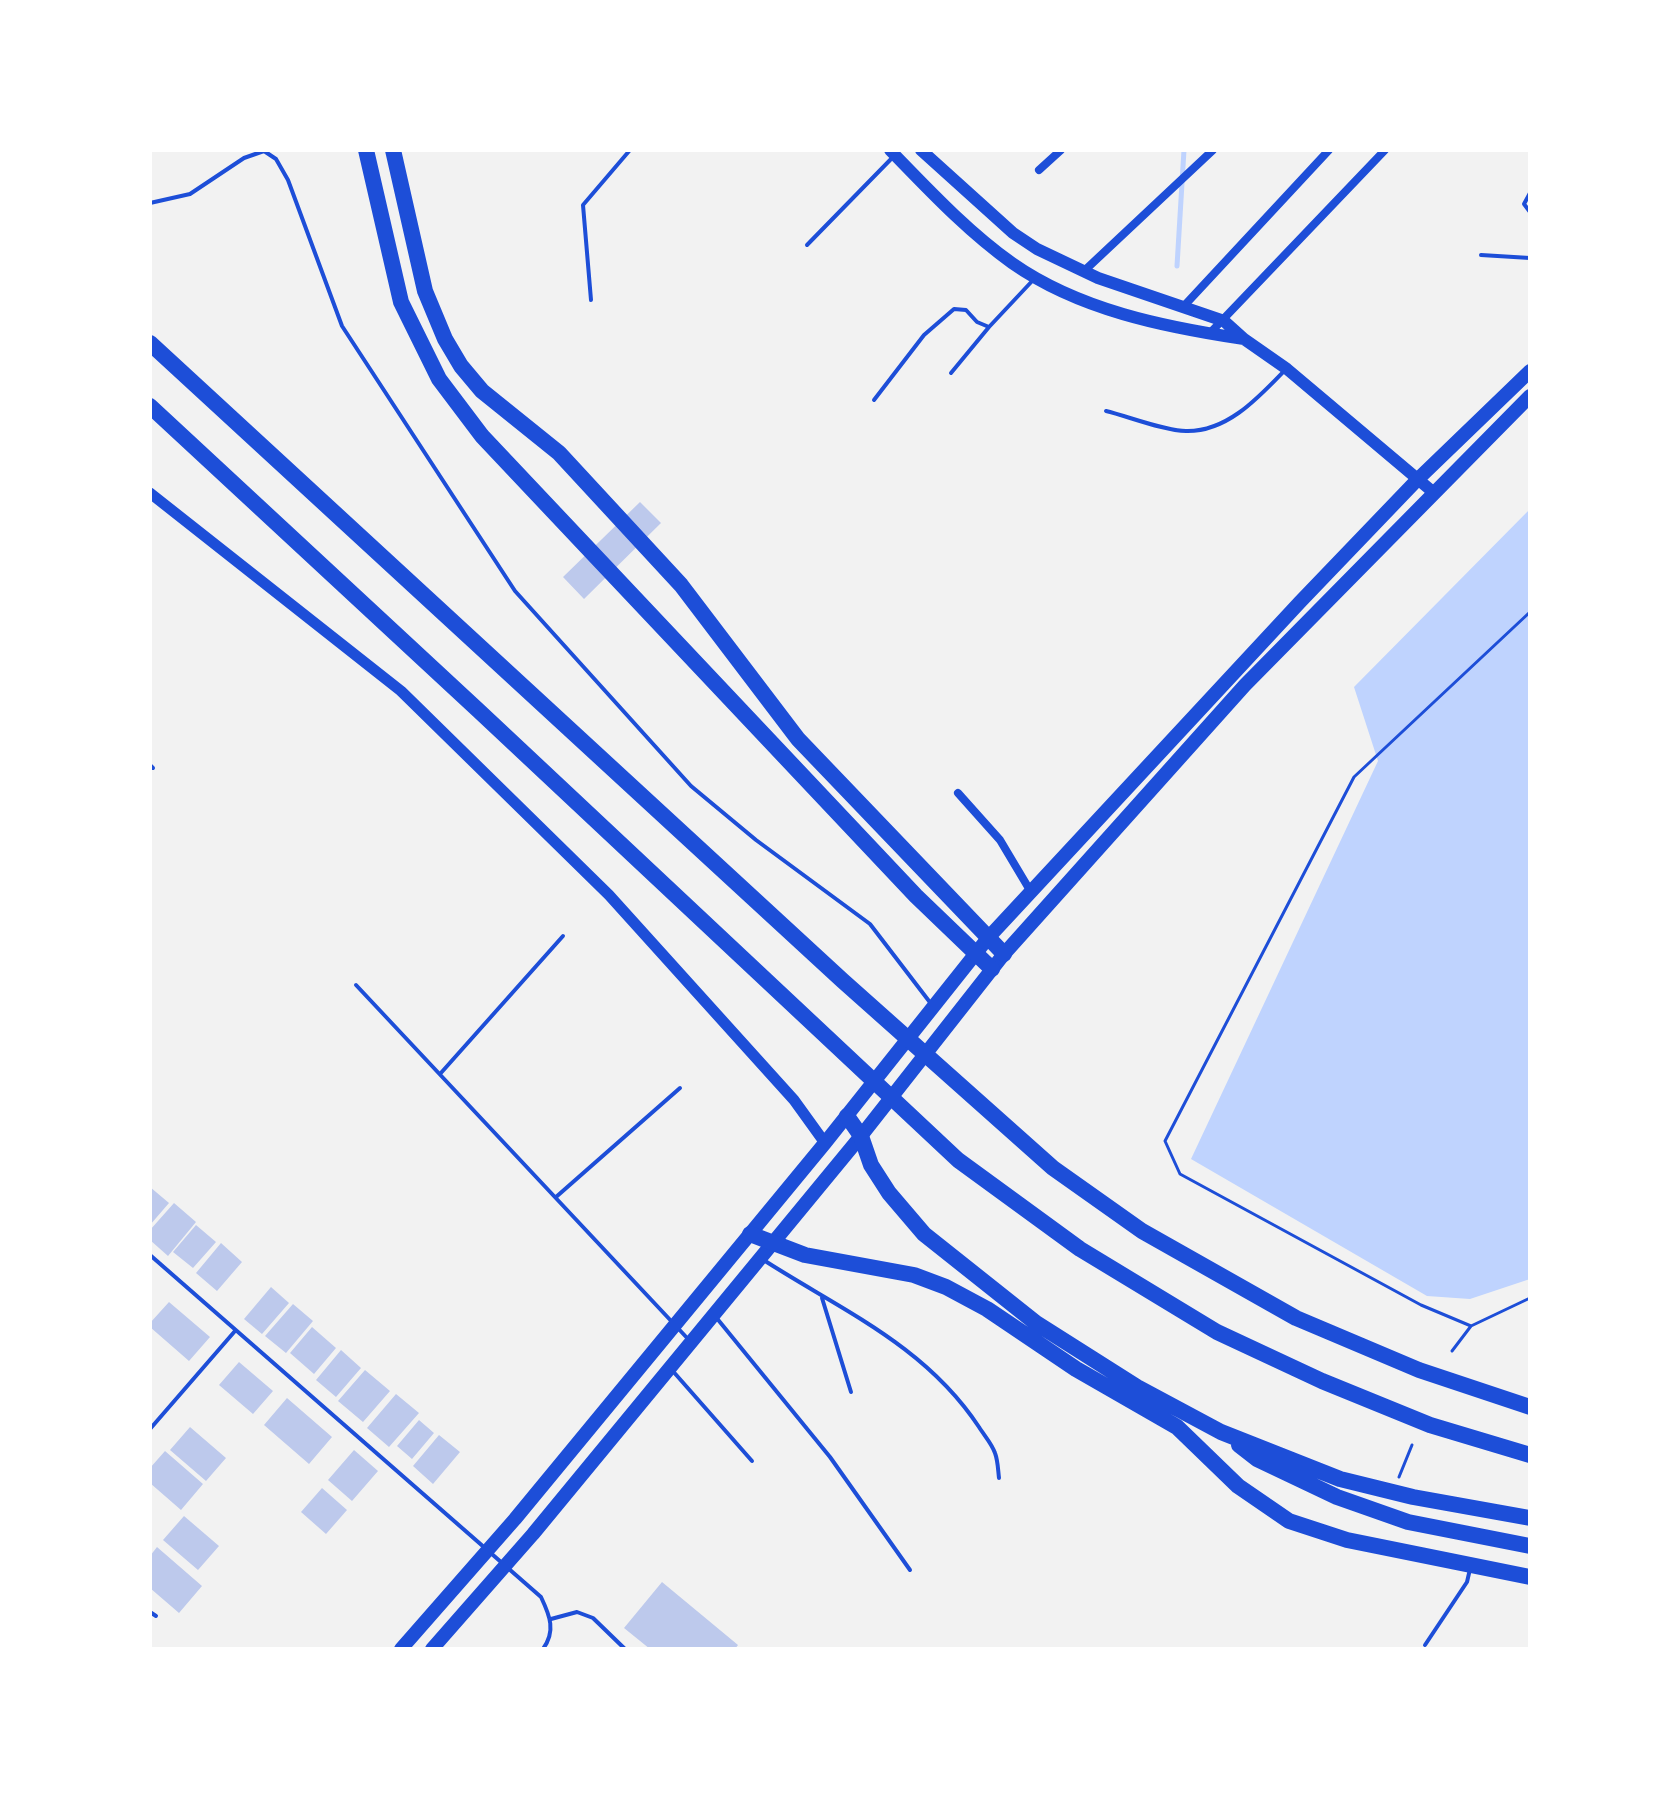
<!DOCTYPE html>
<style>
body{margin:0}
#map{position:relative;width:1680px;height:1799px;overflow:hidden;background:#f2f2f2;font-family:"Noto Serif",serif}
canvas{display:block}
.frame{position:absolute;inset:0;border:152px solid #fff;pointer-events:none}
</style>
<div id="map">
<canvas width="1680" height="1799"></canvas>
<div class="frame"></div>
</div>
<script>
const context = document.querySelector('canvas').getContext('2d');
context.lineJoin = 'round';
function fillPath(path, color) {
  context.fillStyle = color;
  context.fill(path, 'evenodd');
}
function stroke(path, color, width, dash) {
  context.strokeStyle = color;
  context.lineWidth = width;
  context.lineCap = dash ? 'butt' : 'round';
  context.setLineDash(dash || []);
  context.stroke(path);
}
const water = new Path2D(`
 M 1530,509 L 1530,1279 L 1470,1299 L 1427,1296 L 1191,1159 L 1378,761 L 1354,687 Z`);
const stream = new Path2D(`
 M 1177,266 L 1184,150`);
const building = new Path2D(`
 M 640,502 L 661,523 L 584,599 L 563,577 Z
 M 150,1187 L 169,1203 L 150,1225 Z
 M 174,1203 L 196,1222 L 168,1256 L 150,1240 L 150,1230 Z
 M 196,1225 L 216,1242 L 193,1268 L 173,1252 Z
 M 221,1243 L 242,1262 L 217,1291 L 196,1273 Z
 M 271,1287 L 289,1303 L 262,1334 L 244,1319 Z
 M 169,1302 L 210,1337 L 189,1361 L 150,1327 L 150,1323 Z
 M 293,1304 L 313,1321 L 286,1353 L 265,1336 Z
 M 312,1327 L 336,1348 L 314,1374 L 290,1353 Z
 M 341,1350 L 361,1368 L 336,1397 L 316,1380 Z
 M 239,1362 L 273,1391 L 253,1414 L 219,1385 Z
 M 365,1370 L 390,1391 L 363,1422 L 338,1401 Z
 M 396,1394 L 419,1413 L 389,1447 L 367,1428 Z
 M 287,1398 L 332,1437 L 309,1464 L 264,1425 Z
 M 419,1420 L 434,1433 L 412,1459 L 397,1446 Z
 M 190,1427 L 226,1458 L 206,1481 L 170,1450 Z
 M 439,1435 L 460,1452 L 433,1484 L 413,1466 Z
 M 354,1450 L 378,1471 L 352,1501 L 328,1480 Z
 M 165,1451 L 203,1484 L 181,1510 L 150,1483 L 150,1468 Z
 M 322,1488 L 347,1510 L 326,1534 L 301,1512 Z
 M 184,1516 L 219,1546 L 198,1570 L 163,1540 Z
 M 157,1547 L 202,1586 L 179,1613 L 150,1588 L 150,1556 Z
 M 662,1582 L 738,1645 L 735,1649 L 650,1649 L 624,1628 Z`);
const path = new Path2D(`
 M 1471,1326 L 1421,1305 L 1180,1174 L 1165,1141 L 1354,777 L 1530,612
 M 1452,1351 L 1471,1326 L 1530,1298
 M 1399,1477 L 1412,1445`);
const service = new Path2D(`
 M 1530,193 L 1524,204 L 1530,212
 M 150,203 L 190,194 L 244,158 L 264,151 L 276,159 L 288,180 L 342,326 L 515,591 L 691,786 L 756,840 L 870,924 L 932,1005
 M 807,245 L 893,157
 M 1481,255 L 1530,258
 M 591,300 L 583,205 L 630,150
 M 951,373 L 989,327
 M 874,400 L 924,335 L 954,309 L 966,310 L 977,322 L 989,327 L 1035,278
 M 1106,411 C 1127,416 1165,431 1186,431 C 1227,432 1258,398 1285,370
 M 150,765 L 153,768
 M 356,985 L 689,1340
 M 440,1074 L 563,936
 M 556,1197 L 680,1088
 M 150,1255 L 541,1597 C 550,1616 556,1631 543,1649
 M 762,1259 C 841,1310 925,1345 979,1427 C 984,1435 992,1444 995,1453 C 998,1461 998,1470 999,1478
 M 822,1298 L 851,1392
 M 715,1316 L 830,1457 L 910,1570
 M 671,1369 L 752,1461
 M 150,1429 L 235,1331
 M 150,1612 L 156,1616
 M 551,1619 L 577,1612 L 593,1618 L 625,1649
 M 1425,1645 L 1467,1582 L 1470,1569`);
const minor = new Path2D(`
 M 1039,170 L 1061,150
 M 1083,272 L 1213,150
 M 1183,307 L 1329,150
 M 1210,333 L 1385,150
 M 958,793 L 1000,840 L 1031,892`);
const tertiary = new Path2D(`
 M 150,493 L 401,691 L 609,895 L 794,1100 L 825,1143`);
const secondary = new Path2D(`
 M 890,150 C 928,189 967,231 1012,263 C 1079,310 1164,327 1244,339
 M 921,150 L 1013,233 L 1037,249 L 1098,278 L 1224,321 L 1244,339 L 1287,369 L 1433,492`);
const primary = new Path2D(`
 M 401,1649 L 515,1519 L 825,1143 L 988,938 L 1300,602 L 1417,480 L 1530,371
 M 432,1649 L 533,1534 L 861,1136 L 1004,954 L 1245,685 L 1530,396`);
const motorway = new Path2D(`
 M 366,150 L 401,302 L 439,379 L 482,436 L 916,896 L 992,969
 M 393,150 L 425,291 L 445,339 L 461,366 L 482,391 L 559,453 L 681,585 L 798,739 L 1004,954
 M 150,343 L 843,981 L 1053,1168 L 1142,1231 L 1296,1318 L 1419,1370 L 1530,1407
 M 150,406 L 479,711 L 958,1160 L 1080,1249 L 1217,1332 L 1322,1381 L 1430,1425 L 1530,1455
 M 847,1116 L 861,1136 L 871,1165 L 889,1193 L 924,1234 L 1036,1323 L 1137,1387 L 1221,1432 L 1340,1479 L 1413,1497 L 1530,1518
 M 750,1234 L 805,1255 L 914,1275 L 946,1287 L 987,1309 L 1076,1369 L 1177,1427 L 1238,1486 L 1289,1521 L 1347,1540 L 1530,1577
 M 1239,1445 L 1257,1459 L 1337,1497 L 1408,1522 L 1530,1546`);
fillPath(water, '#bfd3fe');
stroke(stream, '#bfd3fe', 5);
fillPath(building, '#bdc9ec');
stroke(path, '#1d4ed8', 3);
stroke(service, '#1d4ed8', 4);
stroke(minor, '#1d4ed8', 8);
stroke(tertiary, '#1d4ed8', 11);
stroke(secondary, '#1d4ed8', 12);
stroke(primary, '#1d4ed8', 14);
stroke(motorway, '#1d4ed8', 16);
</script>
